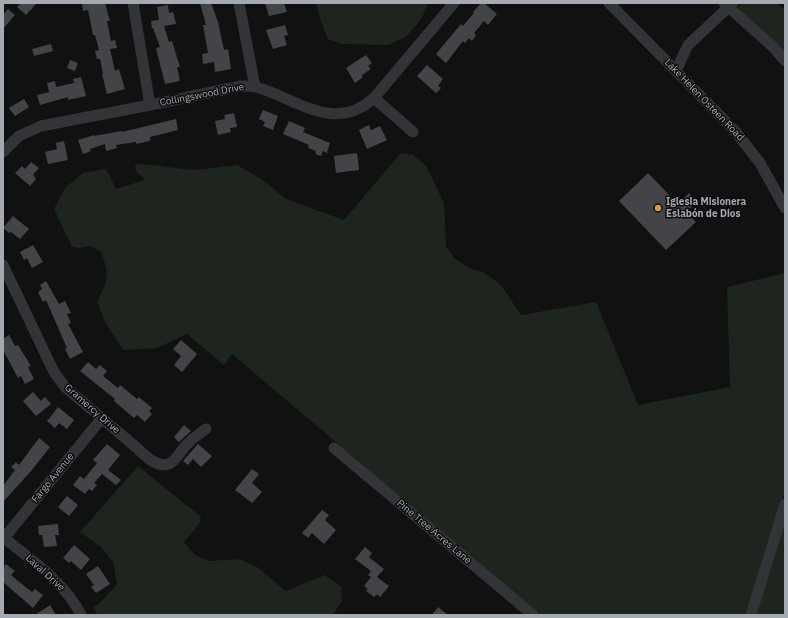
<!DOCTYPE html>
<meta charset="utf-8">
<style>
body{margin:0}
#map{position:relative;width:788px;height:618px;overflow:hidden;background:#111112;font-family:"IBM Plex Sans",sans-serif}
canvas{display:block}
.frame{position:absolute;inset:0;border:4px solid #a4aab2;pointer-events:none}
</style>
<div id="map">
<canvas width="788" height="618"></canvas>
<div class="frame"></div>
</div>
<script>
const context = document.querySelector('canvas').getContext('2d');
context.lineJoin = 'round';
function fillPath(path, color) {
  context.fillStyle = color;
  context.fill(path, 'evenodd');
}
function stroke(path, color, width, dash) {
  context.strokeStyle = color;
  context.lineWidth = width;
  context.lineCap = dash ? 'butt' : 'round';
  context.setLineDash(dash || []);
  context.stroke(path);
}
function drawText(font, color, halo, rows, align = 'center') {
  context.font = font + ' "IBM Plex Sans",sans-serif';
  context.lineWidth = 3;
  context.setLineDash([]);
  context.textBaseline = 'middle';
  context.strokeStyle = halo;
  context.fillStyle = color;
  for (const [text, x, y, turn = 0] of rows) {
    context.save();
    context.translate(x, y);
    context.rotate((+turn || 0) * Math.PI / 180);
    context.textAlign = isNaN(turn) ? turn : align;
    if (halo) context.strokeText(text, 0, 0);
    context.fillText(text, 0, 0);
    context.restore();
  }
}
const green = new Path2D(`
 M 316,3 L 428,3 L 421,19 L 406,37 L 388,45 L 342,44 L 328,39 L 320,19 Z
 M 742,3 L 776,3 L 785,10 L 785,54 L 739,13 L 738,6 Z
 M 401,153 L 413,155 L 426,166 L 444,203 L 446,246 L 455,259 L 471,269 L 483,272 L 501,285 L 521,315 L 596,302 L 638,405 L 730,387 L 727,287 L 785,273 L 785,490 L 746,615 L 540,615 L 232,354 L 224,365 L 187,334 L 157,348 L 123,350 L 105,322 L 97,302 C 108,280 110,275 101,252 L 91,246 L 80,248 L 72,247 L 54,209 L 65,188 L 83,173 L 106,169 L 116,189 L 145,180 L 136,171 L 135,165 L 141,164 L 193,170 L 237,165 L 263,180 L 286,199 L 344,220 Z
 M 138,466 L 201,517 L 199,524 L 184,542 L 195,555 L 208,561 L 239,559 L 257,567 L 286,591 L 324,575 L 341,586 L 342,601 L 333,615 L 97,615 L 94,607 L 103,600 L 117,584 L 113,562 L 101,547 L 80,532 Z
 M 785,518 L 785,615 L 755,615 Z`);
const building = new Path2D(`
 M 21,3 L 37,3 L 26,15 L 17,7 Z
 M 82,3 L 105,3 L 110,21 L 107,21 L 111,41 L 115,40 L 117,48 L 110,49 L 115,71 L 119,69 L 125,89 L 107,94 L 102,74 L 103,74 L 100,59 L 97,59 L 95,51 L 99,50 L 95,35 L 93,35 L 88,10 L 83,11 Z
 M 200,3 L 211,3 L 218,22 L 224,50 L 228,49 L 231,69 L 215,72 L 214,62 L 203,64 L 202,54 L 208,53 L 203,25 L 206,25 Z
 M 265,3 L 284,3 L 287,12 L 269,16 Z
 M 481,3 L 484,3 L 497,14 L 488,25 L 484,21 L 474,33 L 476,35 L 472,41 L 469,38 L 465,43 L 463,41 L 446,63 L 436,54 L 461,24 L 463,26 L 474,13 L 473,12 Z
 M 168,5 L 169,13 L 173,12 L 176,24 L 164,26 L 169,42 L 172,41 L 180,67 L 177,67 L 180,81 L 165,84 L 156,48 L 160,47 L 153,28 L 152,28 L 151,21 L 159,20 L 157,7 Z
 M 8,9 L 15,15 L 3,29 L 3,15 Z
 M 285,25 L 288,35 L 284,36 L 287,45 L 273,49 L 266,30 Z
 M 51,44 L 53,51 L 34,56 L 32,49 Z
 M 366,55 L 372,63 L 368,66 L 371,69 L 362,75 L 363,77 L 355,83 L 346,68 Z
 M 70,60 L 78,63 L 75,71 L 67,68 Z
 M 427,65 L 443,79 L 438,86 L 441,88 L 436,93 L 417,76 Z
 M 81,77 L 86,96 L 68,100 L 68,97 L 40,105 L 37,95 L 49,92 L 47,83 L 55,81 L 56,87 L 74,83 L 73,79 Z
 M 24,99 L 29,107 L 15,116 L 9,108 Z
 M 263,110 L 278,116 L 273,130 L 263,126 L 265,122 L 259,119 Z
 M 234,113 L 237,127 L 230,128 L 231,132 L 218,135 L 215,121 L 225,119 L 224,115 Z
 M 176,119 L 178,130 L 150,137 L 150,141 L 136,144 L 136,142 L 116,145 L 117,148 L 106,151 L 105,144 L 90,149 L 91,151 L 83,154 L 78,140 L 94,135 L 94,136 L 122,131 L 122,132 Z
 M 289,121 L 305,128 L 303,132 L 330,143 L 327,153 L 323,151 L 321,156 L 315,154 L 316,151 L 308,148 L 309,145 L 283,134 Z
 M 369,125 L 371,130 L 380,126 L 387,140 L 367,149 L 359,130 Z
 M 64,141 L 68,160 L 48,164 L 45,152 L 57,149 L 56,143 Z
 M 357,153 L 359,170 L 336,173 L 334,156 Z
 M 31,162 L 39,168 L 33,175 L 36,179 L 30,186 L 15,173 L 22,166 L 25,169 Z
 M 648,173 L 678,204 L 689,193 L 697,202 L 686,212 L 696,222 L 666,250 L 619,201 Z
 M 13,216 L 29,229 L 20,239 L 11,232 L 9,233 L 3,228 Z
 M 33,245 L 43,262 L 32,268 L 27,258 L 24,260 L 20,252 Z
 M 46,281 L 59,304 L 65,301 L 71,313 L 67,314 L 71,323 L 68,324 L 83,352 L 70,359 L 65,349 L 67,348 L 46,300 L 43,302 L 38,292 L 42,289 L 40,285 Z
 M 9,335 L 15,346 L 18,345 L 31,366 L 28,367 L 34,379 L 25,384 L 21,376 L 18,378 L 3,350 L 3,339 Z
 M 181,340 L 197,354 L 182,372 L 174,365 L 181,356 L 173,349 Z
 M 88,362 L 96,369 L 100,365 L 107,371 L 103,376 L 118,388 L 120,385 L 137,399 L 139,397 L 152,408 L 149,411 L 152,414 L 145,422 L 137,415 L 134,418 L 114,401 L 115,399 L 80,371 Z
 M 33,392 L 41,401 L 45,397 L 51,404 L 36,416 L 23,401 Z
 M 58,407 L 74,420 L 67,429 L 59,423 L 55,428 L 47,421 Z
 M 184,425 L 191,431 L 179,442 L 174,437 Z
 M 39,438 L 50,447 L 32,470 L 3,502 L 3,486 L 15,470 L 11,467 L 16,462 L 19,465 Z
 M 107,444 L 120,455 L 108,470 L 121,480 L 116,485 L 102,474 L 94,483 L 97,485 L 92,491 L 89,489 L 85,494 L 73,485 L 80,476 L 84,479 L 97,463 L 93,460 Z
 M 198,444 L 212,456 L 201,467 L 193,459 L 188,465 L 183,461 Z
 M 252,469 L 259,474 L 252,483 L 262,492 L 252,503 L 235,490 Z
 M 67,496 L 78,505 L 69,516 L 58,507 Z
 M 322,510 L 329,515 L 325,520 L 336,530 L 324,544 L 312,533 L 308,538 L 302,533 Z
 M 58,524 L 59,535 L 55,535 L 57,546 L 44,547 L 42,535 L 39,535 L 38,526 Z
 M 74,545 L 90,559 L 81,570 L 71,561 L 69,563 L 63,558 Z
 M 365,547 L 372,553 L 369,557 L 384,569 L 377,577 L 389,586 L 380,597 L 377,594 L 374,597 L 366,591 L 368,589 L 364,586 L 371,577 L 368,575 L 371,571 L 355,559 Z
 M 6,564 L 15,571 L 11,575 L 18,581 L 32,592 L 35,589 L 43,595 L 33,608 L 3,582 L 3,568 Z
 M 98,566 L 110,584 L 96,593 L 91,587 L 94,585 L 86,574 Z
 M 50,605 L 56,615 L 35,615 Z
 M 438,607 L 448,615 L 432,615 Z`);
const minor = new Path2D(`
 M 133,3 L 150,105
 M 239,3 L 255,87
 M 609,3 L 735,131 L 760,163 L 785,208
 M 724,3 L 773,47 L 785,61
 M 676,71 L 688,45 L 733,3
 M 374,98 L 413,132
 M 3,152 L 19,136 L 41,126 L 150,105 L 241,86 C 246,86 251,86 256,87 C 298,99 334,134 374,98 L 454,3
 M 3,265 L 54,372 L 65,387 L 137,448 C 145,456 160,471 172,462 C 176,459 179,454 182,450 C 189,441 197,435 206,429
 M 334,448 L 533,615
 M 3,537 C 31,560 65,582 81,615
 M 4,538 L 102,418
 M 751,615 L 785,504`);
const markers = [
 [658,208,4,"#e0963c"]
];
const streetNames = [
 ["Collingswood Drive",202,95,-11],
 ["Lake Helen Osteen Road",704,100,46],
 ["Gramercy Drive",92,409,41],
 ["Fargo Avenue",53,478,-51],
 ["Pine Tree Acres Lane",434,532,40],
 ["Laval Drive",45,573,42]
];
const poiNames = [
 ["Iglesia Misionera",666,202],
 ["Eslabón de Dios",666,214]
];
fillPath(green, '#1e251e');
fillPath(building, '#434448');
stroke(minor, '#323437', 11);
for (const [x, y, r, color] of markers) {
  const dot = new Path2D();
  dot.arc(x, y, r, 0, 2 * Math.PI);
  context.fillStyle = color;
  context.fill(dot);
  stroke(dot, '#0c0c0d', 1.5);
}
drawText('10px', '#a4aab2', '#0c0c0d', streetNames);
drawText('bold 10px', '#a4aab2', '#0c0c0d', poiNames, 'left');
</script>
